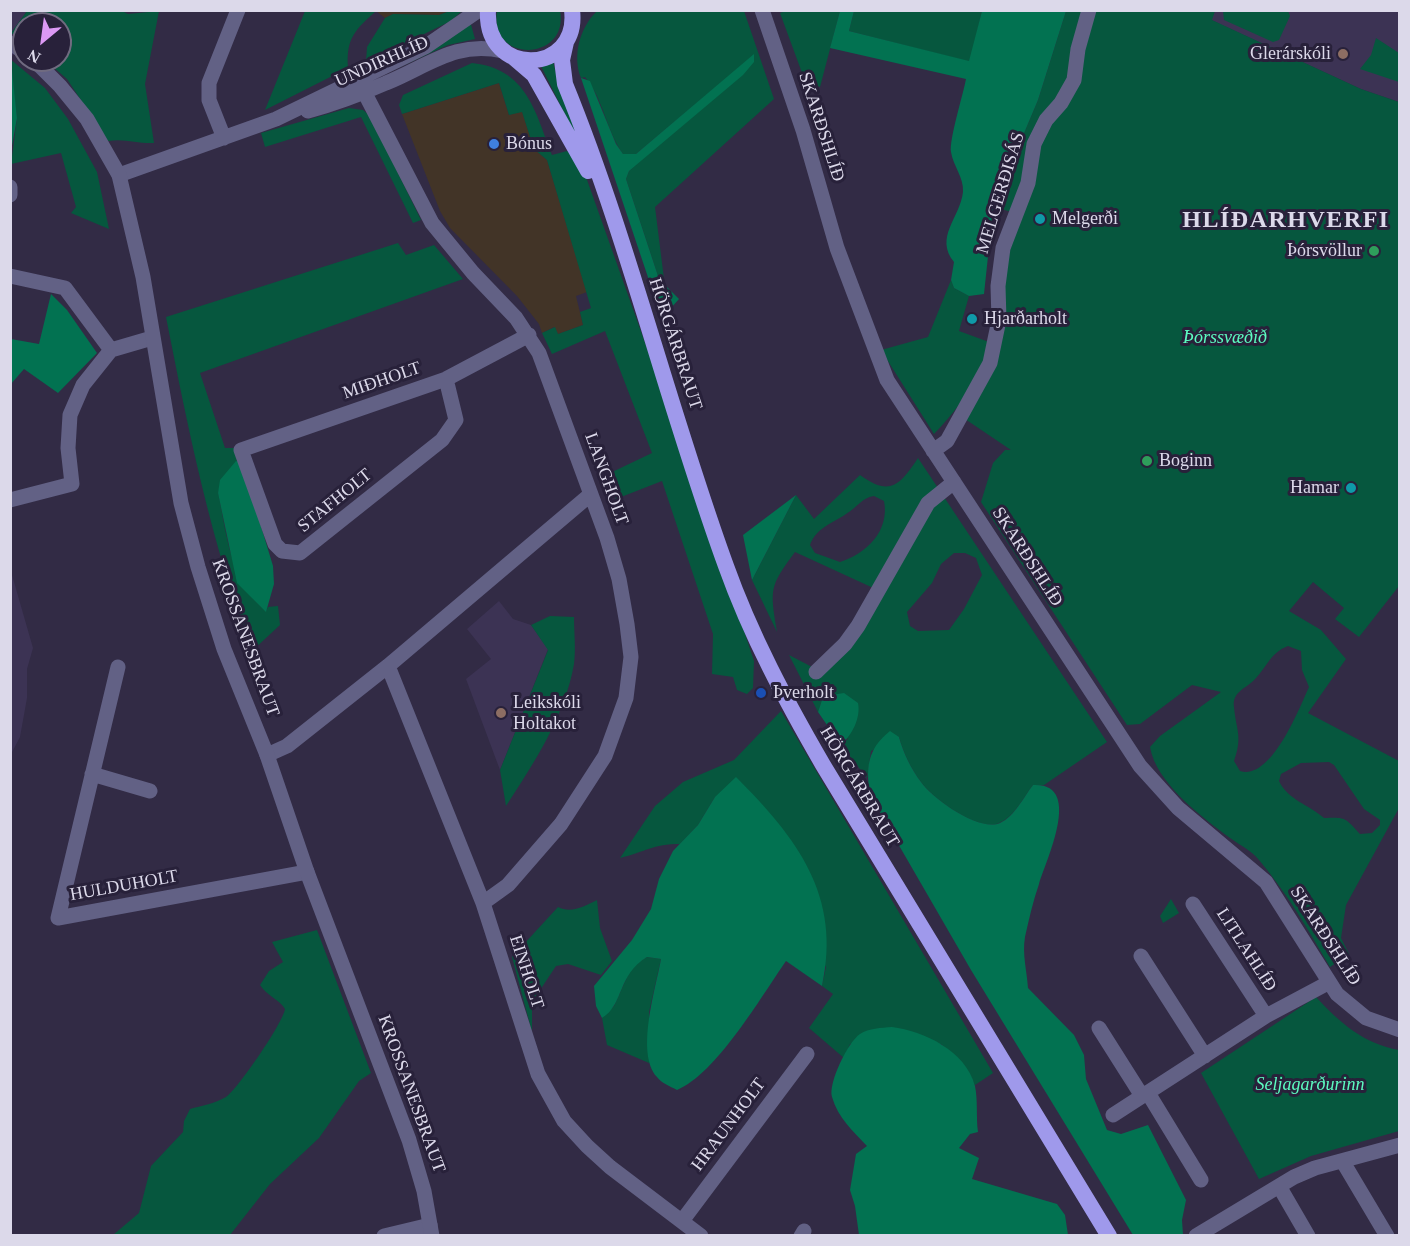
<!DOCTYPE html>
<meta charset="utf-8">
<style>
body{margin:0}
#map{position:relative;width:1410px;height:1246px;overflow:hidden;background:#322b45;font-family:"Times New Roman",serif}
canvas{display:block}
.frame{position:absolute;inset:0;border:12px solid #dcd9ea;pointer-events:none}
.north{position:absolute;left:12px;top:12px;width:60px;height:60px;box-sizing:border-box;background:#28213a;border:2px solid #706b80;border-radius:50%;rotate:209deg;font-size:16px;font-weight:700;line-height:24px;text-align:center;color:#dcd9ea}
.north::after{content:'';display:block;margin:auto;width:21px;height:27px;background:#dc99f4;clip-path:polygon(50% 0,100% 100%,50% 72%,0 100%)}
</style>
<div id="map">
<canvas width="1410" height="1246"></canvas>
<div class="frame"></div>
<div class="north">N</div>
</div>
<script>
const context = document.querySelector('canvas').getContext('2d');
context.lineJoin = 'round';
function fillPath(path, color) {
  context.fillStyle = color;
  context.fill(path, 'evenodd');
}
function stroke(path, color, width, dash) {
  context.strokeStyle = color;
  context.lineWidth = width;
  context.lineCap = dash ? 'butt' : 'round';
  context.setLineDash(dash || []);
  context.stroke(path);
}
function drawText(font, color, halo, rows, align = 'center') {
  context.font = font + ' "Times New Roman",serif';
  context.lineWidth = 6;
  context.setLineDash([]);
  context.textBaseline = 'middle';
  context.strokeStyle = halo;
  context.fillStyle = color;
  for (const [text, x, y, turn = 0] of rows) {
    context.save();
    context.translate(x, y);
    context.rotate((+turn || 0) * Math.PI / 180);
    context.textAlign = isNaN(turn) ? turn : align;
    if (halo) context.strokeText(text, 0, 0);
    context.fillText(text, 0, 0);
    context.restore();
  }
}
const commercial = new Path2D(`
 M 376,11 L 450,11 L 439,15 L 393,14 L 385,18 Z
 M 499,83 L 509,115 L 522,111 L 534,149 L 547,160 L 587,292 L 576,296 L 583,325 L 558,334 L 554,327 L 542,333 L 539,324 L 517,296 L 450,228 L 440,211 L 402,114 Z`);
const built = new Path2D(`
 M 1215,10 L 1399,11 L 1399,102 L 1361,89 L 1211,20 Z
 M 11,11 L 27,11 L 12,32 L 23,41 L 11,58 Z
 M 10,568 L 33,648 L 27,669 L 27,698 L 20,737 L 11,754 Z
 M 499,601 L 513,619 L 531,625 L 548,649 L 500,770 L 466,679 L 491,659 L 467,629 Z`);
const green = new Path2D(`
 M 120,10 L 128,14 L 159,11 L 145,84 L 154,143 C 138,144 125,138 108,141 L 67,79 L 45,60 L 60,60 L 60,24 L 24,24 L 24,42 L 11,33 L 27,11 Z
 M 560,10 C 570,62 488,64 497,11 Z
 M 788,10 L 840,11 L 820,87 L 805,81 L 780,13 Z
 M 305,11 L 376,11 C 355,30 346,38 348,68 L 265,110 Z
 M 450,11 L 462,11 L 451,21 L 366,62 L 367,47 L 385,18 L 393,14 L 439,15 Z
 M 597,11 L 744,11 L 774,99 L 655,207 L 665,287 L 659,279 L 626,179 L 629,171 L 754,55 L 636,154 L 623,154 C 606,130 604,100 585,77 L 581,78 C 572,56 580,27 597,11 Z
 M 854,11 L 982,11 L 970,62 L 849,31 Z
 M 1066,11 L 1215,11 L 1212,20 L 1361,89 L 1399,102 L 1399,586 L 1359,637 L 1335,619 L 1344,608 L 1313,582 L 1289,611 L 1321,630 L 1346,659 L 1308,713 L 1399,761 L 1399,808 L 1346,905 L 1341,938 L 1349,954 L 1330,967 C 1308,930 1287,893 1259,860 C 1252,851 1240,845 1230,838 C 1202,817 1156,783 1150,747 L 1160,736 L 1221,692 L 1192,685 L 1140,724 L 1127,725 L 981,502 L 993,463 L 1005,450 L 1011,450 L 965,419 L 997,359 L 1005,264 L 1019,214 L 1001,209 L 1011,164 L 1038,100 ZM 1288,646 L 1301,651 L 1302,670 L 1309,687 C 1299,709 1271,781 1240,771 L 1234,761 C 1243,736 1236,730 1234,707 C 1232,693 1244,689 1252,682 C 1266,670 1269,653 1288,646 ZM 1329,762 L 1334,765 L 1364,809 L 1380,820 L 1380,825 L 1372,833 L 1360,834 C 1345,817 1345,817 1324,818 C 1308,804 1288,800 1279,781 L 1281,774 L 1301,763 Z
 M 1223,11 L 1288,11 L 1290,16 L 1279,40 L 1273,42 L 1224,20 Z
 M 470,21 L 475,39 L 448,45 L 389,72 Z
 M 1376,38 L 1399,53 L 1399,82 L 1360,69 L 1371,55 Z
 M 10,59 L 45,88 L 68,119 L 97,172 L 109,229 L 71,213 L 76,207 L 61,153 L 11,164 L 17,118 Z
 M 553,61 L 559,86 L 582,149 L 541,66 Z
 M 472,63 C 527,69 535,111 552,155 L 567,151 L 578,162 L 586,177 L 696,486 L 754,661 L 753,688 L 747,694 L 737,690 L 733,677 L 712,674 L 713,634 L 662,481 L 616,499 L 608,474 L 652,453 L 605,331 L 552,354 L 542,333 L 555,327 L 558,334 L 583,325 L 580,312 L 591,308 L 547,160 L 534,149 L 522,112 L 509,115 L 499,83 L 402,114 L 399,105 L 403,95 Z
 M 349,108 L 363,110 L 370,116 L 421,220 L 413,223 L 361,117 L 265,147 L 261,133 Z
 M 398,243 L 406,255 L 434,245 L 463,279 L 200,373 L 225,448 L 236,448 L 242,463 L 218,492 C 227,535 230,582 266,611 L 268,607 L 278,606 L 280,625 L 252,651 C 211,543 188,429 166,317 Z
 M 951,280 L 954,288 L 969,296 L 959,331 L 989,342 C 981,378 960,407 934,434 L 881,350 L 928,337 Z
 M 918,458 L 1107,742 L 1044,785 L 1033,785 C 1023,798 1015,816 999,823 C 979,832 933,799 921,782 C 911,769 903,752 899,737 L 871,751 L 867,778 L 841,745 L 848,739 L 822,700 L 818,712 L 789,655 L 814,668 L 882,592 L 795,552 C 769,587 770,589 777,632 L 752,580 L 796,495 L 814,519 L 860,475 C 890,497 900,485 918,458 ZM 874,496 L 884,501 C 890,531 866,554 840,562 L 815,553 L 810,545 C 816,528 833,523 846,514 C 858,507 861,498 874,496 ZM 954,553 L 965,553 L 976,558 L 982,575 L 964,609 L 949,630 L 918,631 L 910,626 L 907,612 L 932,583 L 941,564 Z
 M 550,616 L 574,617 C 574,632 576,649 574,664 C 565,716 534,763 506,806 L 500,770 L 548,650 L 531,625 Z
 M 781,711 L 993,1073 L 975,1085 L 959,1059 L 941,1044 L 850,1044 L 844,1058 L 809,1028 L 833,994 L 822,986 L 826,967 L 715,797 L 698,825 L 680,844 C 653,844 645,852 620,858 L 655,806 L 683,782 L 734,760 Z
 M 1171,899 L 1179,913 L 1163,923 L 1160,916 Z
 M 597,900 L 600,928 L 612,961 L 601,975 L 568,964 L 556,966 L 532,1002 L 532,1032 L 512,957 L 558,907 C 571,914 585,906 597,900 Z
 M 317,930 L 371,1073 L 359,1081 L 319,1138 L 270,1184 L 230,1235 L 113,1235 L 139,1213 L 151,1166 L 183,1132 L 184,1121 L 190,1109 C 201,1106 216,1103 226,1097 C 237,1090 283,1023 285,1009 C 279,999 267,996 260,985 L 269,971 L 283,962 L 272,942 Z
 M 647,957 L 661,959 L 649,1012 L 649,1063 L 607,1045 L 602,1018 L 614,1006 L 632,966 Z
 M 1316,997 C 1340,1023 1364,1044 1399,1050 L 1399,1131 L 1311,1156 L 1259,1179 L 1201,1073 Z`);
const forest = new Path2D(`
 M 840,11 L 854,11 L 849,31 L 969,61 L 982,11 L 1066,11 L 1038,100 L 1011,164 L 1001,209 L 989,247 L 984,294 L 969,296 L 954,288 L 951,280 L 954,262 C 934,237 960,218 963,192 C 964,177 953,166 951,152 C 949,140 963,95 966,79 L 830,48 Z
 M 754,54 L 754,62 L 743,75 L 629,171 L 626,179 L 659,279 L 679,299 L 670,309 L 658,307 L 581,78 L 590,81 L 616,144 L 623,154 L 636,154 Z
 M 11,61 L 17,118 L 11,151 Z
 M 51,294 L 67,310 L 97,353 L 58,393 L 24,369 L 11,384 L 11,339 L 39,344 Z
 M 236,461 L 242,463 L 273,566 L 274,584 L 266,612 L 237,583 L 218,493 L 220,480 Z
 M 796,495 L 752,580 L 743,535 Z
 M 844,693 L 858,703 C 861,718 852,735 841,745 L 818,712 L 822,700 L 831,695 Z
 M 890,731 L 899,737 C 903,752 911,769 921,782 C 933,799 979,832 1000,823 C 1015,816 1023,798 1033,785 C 1084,782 1046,860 1039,884 C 1033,901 1029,919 1025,937 C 1022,954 1027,971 1028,988 L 1074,1035 L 1084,1055 L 1086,1079 L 1107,1130 L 1121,1134 L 1148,1125 L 1186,1200 L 1182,1220 L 1183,1235 L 1133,1235 L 971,970 L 871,797 C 865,770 867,749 890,731 Z
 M 736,777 C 797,838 842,896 822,986 L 786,961 C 761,997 716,1074 677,1090 C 670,1086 661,1083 657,1077 C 635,1053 656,988 661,959 L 647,957 C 617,975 624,1005 602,1018 L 596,1006 L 594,986 L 632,940 L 651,909 L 659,879 L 673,851 L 698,825 L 715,797 Z
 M 892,1027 C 924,1031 966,1051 975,1086 C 978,1100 976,1118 978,1132 L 970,1134 L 959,1148 L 979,1158 L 972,1179 L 1057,1204 L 1065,1215 L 1068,1235 L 859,1235 L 855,1206 L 850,1190 L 856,1154 L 867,1146 C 853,1131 838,1118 832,1097 C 828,1083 848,1042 860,1034 C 869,1028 881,1028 892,1027 Z`);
const minor = new Path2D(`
 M 762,10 L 803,130 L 837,248 L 887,380 L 1140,766 L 1178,808 L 1266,882 L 1337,994 L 1366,1018 L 1400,1030
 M 358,80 L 432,223 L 473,273 L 516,318 L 539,353 L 607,538 L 619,579 L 627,624 L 631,657 L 626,698 L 605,756 L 561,824 L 508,885 L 483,903
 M 308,111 C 335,104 361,94 386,83 C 428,66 456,40 503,51
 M 224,138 L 209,100 L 209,83 L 238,10
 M 119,175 L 276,119 L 425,47 L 479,10
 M 10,187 L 10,195
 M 10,276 L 65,288 L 111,350
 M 446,379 L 456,420 L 442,440 L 300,553 L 282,551 L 275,544 L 241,450 L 446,379 L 529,335
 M 933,451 L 947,441 L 990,363 L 999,320 L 998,286 L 1003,248 L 1028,183 L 1034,144 L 1046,120 L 1061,103 L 1074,80 L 1078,49 L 1089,10
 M 10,500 L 72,484 L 68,448 L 70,415 L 83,385 L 111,350 L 152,338
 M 388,666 L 483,903 L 538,1074 L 564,1121 L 587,1146 L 610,1167 L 701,1236
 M 118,667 L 58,918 L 307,872
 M 816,672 L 845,644 L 858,626 L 928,503 L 954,482
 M 267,755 L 287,746 L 388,666 L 591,494
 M 92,774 L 150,791
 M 1193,904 L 1266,1016
 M 1141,956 L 1205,1056
 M 1099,1028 L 1142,1096
 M 1148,1093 L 1201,1180
 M 1113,1115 L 1266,1016 L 1328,983
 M 1343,1162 L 1387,1236
 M 1279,1186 L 1308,1236
 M 682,1221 L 807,1054
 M 384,1236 L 430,1225
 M 801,1236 L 804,1231
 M 1196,1236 L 1294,1177 L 1315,1168 L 1400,1145`);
const tertiary = new Path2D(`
 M 10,43 L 24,52
 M 34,60 L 60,86 L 87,119 L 119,175 L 143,277 L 181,503 L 198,567 L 224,649 L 267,755 L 307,872 L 409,1140 L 424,1191 L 432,1236`);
const trunk = new Path2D(`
 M 488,10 C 484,79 580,75 572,10
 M 566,42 L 562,60 L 565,84 C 629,241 668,407 726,566 C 751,636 786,701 823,765 L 1109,1236
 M 513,57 L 534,75 L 588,171`);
const markers = [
 [1343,54,6,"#8d6e63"],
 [494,144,6,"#3f7fe0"],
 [1040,219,6,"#0f9aa8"],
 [1374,251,6,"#2e9e5b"],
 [972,319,6,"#0f9aa8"],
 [1147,461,6,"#2e9e5b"],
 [1351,488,6,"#0f9aa8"],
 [761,693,6,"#1a4fb4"],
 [501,713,6,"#8d6e63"]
];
const poiNames = [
 ["Glerárskóli",1331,54,"right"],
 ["Bónus",506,144],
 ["Melgerði",1052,219],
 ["Þórsvöllur",1362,251,"right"],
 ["Hjarðarholt",984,319],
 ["Boginn",1159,461],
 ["Hamar",1339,488,"right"],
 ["Þverholt",773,693],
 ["Leikskóli",513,703],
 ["Holtakot",513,724]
];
const streetNames = [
 ["UNDIRHLÍÐ",382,62,-24],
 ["SKARÐSHLÍÐ",821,127,72],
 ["MELGERÐISÁS",1001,193,-73],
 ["HÖRGÁRBRAUT",675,344,72],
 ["MIÐHOLT",382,381,-19],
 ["LANGHOLT",606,479,70],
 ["STAFHOLT",335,501,-39],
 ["SKARÐSHLÍÐ",1027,557,57],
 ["KROSSANESBRAUT",245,638,70],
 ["HÖRGÁRBRAUT",859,787,59],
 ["HULDUHOLT",124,886,-10],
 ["SKARÐSHLÍÐ",1325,936,57],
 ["LITLAHLÍÐ",1246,950,57],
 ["EINHOLT",526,972,72],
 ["KROSSANESBRAUT",411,1094,70],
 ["HRAUNHOLT",729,1125,-53]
];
const parkNames = [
 ["Þórssvæðið",1225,338],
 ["Seljagarðurinn",1310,1085]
];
const districtNames = [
 ["HLÍÐARHVERFI",1286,221]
];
fillPath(commercial, '#423427');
fillPath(built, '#3c3354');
fillPath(green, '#06573e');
fillPath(forest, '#027251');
stroke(minor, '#626185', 15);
stroke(tertiary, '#626185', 15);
stroke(trunk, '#9f99eb', 16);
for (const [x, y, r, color] of markers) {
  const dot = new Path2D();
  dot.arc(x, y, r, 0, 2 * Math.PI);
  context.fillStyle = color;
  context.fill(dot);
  stroke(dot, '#28213a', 2);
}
drawText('18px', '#dcd9ea', '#28213a', poiNames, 'left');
drawText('18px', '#dcd9ea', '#28213a', streetNames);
drawText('italic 18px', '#5cfbc0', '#28213a', parkNames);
context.letterSpacing = '1.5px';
drawText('bold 24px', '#dcd9ea', '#28213a', districtNames);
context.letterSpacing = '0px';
</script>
